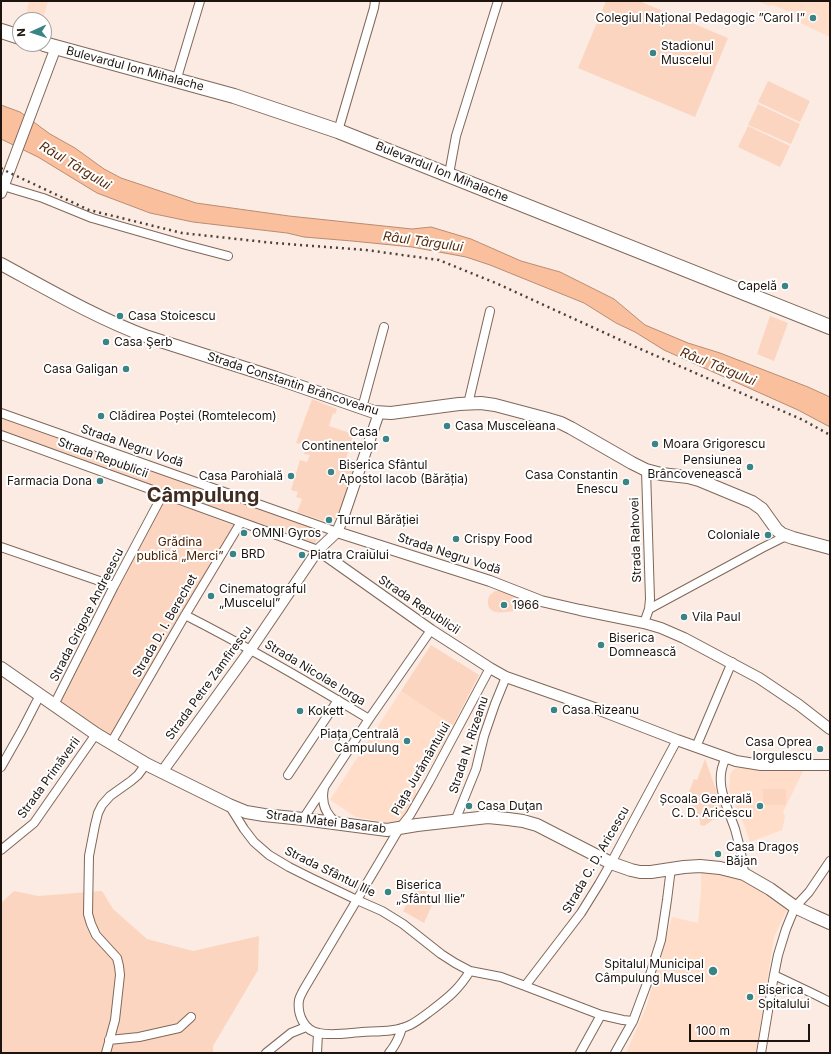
<!DOCTYPE html>
<meta charset="utf-8">
<style>
body{margin:0}
#map{position:relative;width:831px;height:1054px;overflow:hidden;background:#fcebe2;font-family:Inter,sans-serif}
canvas{display:block}
.frame{position:absolute;inset:0;border:2px solid #1d140f;pointer-events:none}
.north{position:absolute;left:12px;top:12px;width:40px;height:40px;box-sizing:border-box;background:#fff;border:1px solid #a5a19f;border-radius:50%;rotate:267deg;font-size:11px;font-weight:700;line-height:16px;text-align:center;color:#1d140f}
.north::after{content:'';display:block;margin:auto;width:14px;height:18px;background:#3b8485;clip-path:polygon(50% 0,100% 100%,50% 72%,0 100%)}
.scale{position:absolute;left:689px;top:1024px;width:121px;height:18px;box-sizing:border-box;border:2px solid #1d140f;border-top:0;padding-left:5px;font-size:12px;line-height:14px;white-space:nowrap;color:#1d140f;-webkit-text-stroke:3px #fff;paint-order:stroke}
</style>
<div id="map">
<canvas width="831" height="1054"></canvas>
<div class="frame"></div>
<div class="north">N</div>
<div class="scale">100 m</div>
</div>
<script>
const context = document.querySelector('canvas').getContext('2d');
context.lineJoin = 'round';
function fillPath(path, color) {
  context.fillStyle = color;
  context.fill(path, 'evenodd');
}
function stroke(path, color, width, dash) {
  context.strokeStyle = color;
  context.lineWidth = width;
  context.lineCap = dash ? 'butt' : 'round';
  context.setLineDash(dash || []);
  context.stroke(path);
}
function drawText(font, color, halo, rows, align = 'center') {
  context.font = font + ' Inter,sans-serif';
  context.lineWidth = 4;
  context.setLineDash([]);
  context.textBaseline = 'middle';
  context.strokeStyle = halo;
  context.fillStyle = color;
  for (const [text, x, y, turn = 0] of rows) {
    context.save();
    context.translate(x, y);
    context.rotate((+turn || 0) * Math.PI / 180);
    context.textAlign = isNaN(turn) ? turn : align;
    if (halo) context.strokeText(text, 0, 0);
    context.fillText(text, 0, 0);
    context.restore();
  }
}
const built = new Path2D(`
 M 29,1 L 48,1 L 43,20 L 25,20 Z
 M 757,1 L 830,1 L 830,37 L 796,21 L 796,15 L 773,5 L 769,6 Z
 M 401,691 L 451,723 L 449,736 L 416,788 L 416,797 L 401,821 L 396,824 L 356,817 L 330,800 L 361,752 Z
 M 805,767 L 795,788 L 783,812 L 785,817 L 782,830 L 750,842 L 743,822 L 732,799 L 729,791 L 730,774 L 734,769 L 737,768 Z
 M 701,868 L 746,881 L 787,910 L 774,937 L 756,1053 L 626,1053 L 647,1005 L 672,917 L 698,923 L 701,891 Z`);
const green = new Path2D(`
 M 606,1 L 639,1 L 728,38 L 695,117 L 578,68 Z
 M 768,81 L 810,101 L 800,122 L 758,102 Z
 M 758,104 L 800,124 L 791,144 L 748,125 Z
 M 748,126 L 790,146 L 780,167 L 738,147 Z
 M 770,316 L 788,323 L 774,361 L 757,354 Z
 M 312,399 L 337,409 L 335,414 L 333,413 L 329,426 L 350,433 L 352,429 L 355,430 L 345,462 L 357,466 L 338,520 L 326,516 L 324,521 L 297,512 L 302,499 L 296,497 L 298,492 L 291,490 L 300,460 L 307,462 L 310,455 L 304,454 L 306,446 L 303,445 L 304,443 L 301,442 L 300,444 L 296,443 Z
 M 1,415 L 322,529 L 313,548 L 1,434 Z
 M 164,499 L 235,526 L 111,739 L 58,704 Z
 M 495,591 L 500,591 L 522,599 C 528,611 514,611 506,612 C 498,613 487,613 488,601 C 488,596 491,594 495,591 Z
 M 431,645 L 479,675 L 453,725 L 401,691 Z
 M 705,759 L 724,812 L 704,826 L 700,825 L 700,820 L 687,797 L 694,779 L 697,780 Z
 M 763,789 L 786,789 L 786,805 L 763,805 Z
 M 417,887 L 436,896 L 424,923 L 403,911 Z
 M 14,891 L 38,896 L 102,891 L 113,909 L 147,939 L 193,951 L 259,936 L 258,970 L 213,1046 L 213,1053 L 1,1053 L 1,903 Z`);
const water = new Path2D(`
 M 1,105 L 20,112 L 50,134 L 75,148 L 104,169 L 121,178 L 196,203 L 289,216 L 412,229 L 431,227 L 471,239 L 521,261 L 560,272 L 614,299 L 645,325 L 688,343 L 720,353 L 808,387 L 830,397 L 830,427 L 798,410 L 664,350 L 635,332 L 616,323 L 584,303 L 490,265 L 466,257 L 412,247 L 352,241 L 304,237 L 287,233 L 193,222 L 150,213 L 97,193 L 38,157 L 1,139 Z`);
const minor = new Path2D(`
 M 176,81 L 200,1
 M 338,131 L 374,8 L 375,1
 M 449,174 L 456,136 L 498,1
 M 3,186 L 43,198 L 92,218 L 186,245 L 228,256
 M 468,404 L 490,311
 M 362,408 L 384,327
 M 1,413 L 337,532
 M 1,435 L 318,550
 M 646,470 L 650,599 L 649,609
 M 1,547 L 114,586
 M 185,615 C 248,647 308,682 369,719
 M 644,623 L 649,609 L 762,548 L 786,536
 M 54,705 L 114,586 L 163,494
 M 111,743 L 184,617 L 241,522
 M 696,747 L 732,662
 M 726,758 C 713,781 727,806 735,829 C 739,843 743,858 744,874
 M 1,767 L 22,730 L 40,695
 M 288,775 L 338,700
 M 324,788 C 321,802 325,814 337,823
 M 229,805 L 244,829 L 254,842 L 269,855 L 289,867 L 311,878 L 357,900 L 382,911 L 403,924 L 441,954 L 455,963 L 470,971 L 501,977 L 525,986 L 601,1015 L 623,1020 L 633,1021
 M 303,819 L 369,719 L 431,630
 M 455,821 L 476,769 L 484,736 L 495,704 L 506,677
 M 1,850 L 34,823 L 96,734
 M 470,971 C 459,989 449,997 432,1010 C 425,1015 418,1021 410,1025 C 396,1032 377,1031 362,1032 C 348,1033 332,1036 319,1033 C 304,1031 297,1014 299,1000 C 300,996 302,993 304,989 L 399,829 L 410,815 L 429,782 L 490,668
 M 774,975 L 816,995 L 830,1002
 M 525,986 L 581,913 L 599,884 L 611,863 L 677,740
 M 109,1040 L 139,1037 L 179,1028 L 191,1017
 M 106,1053 L 115,1020 L 120,975 L 119,966 L 117,958 L 96,935 L 91,924 L 88,914 L 89,856 L 95,825 L 98,813 L 102,805 L 110,796 L 131,781 L 138,775 L 146,764
 M 266,1053 L 291,1033 L 306,1027
 M 317,1053 L 318,1033
 M 389,1053 C 395,1046 399,1038 402,1028
 M 580,1053 L 601,1015
 M 615,1053 L 633,1021 L 649,978 L 661,940 L 667,900 L 671,868
 M 761,1053 L 774,975 L 778,955 L 786,929 L 795,907 L 809,892 L 830,861`);
const tertiary = new Path2D(`
 M 1,193 L 56,47
 M 337,532 L 490,581 L 541,601 L 580,610 L 644,623 L 661,628 L 684,638 L 759,678 L 799,705 L 830,729
 M 318,550 L 431,630 L 490,668 L 506,677 L 597,709 L 677,740 L 736,761 L 761,765 L 830,765
 M 162,772 L 251,649 L 318,550 L 337,532 L 343,518 L 379,413`);
const secondary = new Path2D(`
 M 1,264 C 49,290 97,318 148,337 L 276,378 L 374,412 L 391,413 L 459,404 L 481,403 L 495,405 L 544,418 L 561,423 L 571,428 L 632,463 L 646,470 L 661,474 L 688,477 L 699,480 L 752,502 L 762,509 L 777,530 L 782,534 L 793,538 L 830,548
 M 1,668 L 96,734 L 146,764 L 229,805 L 246,812 L 264,815 L 303,819 L 387,830 L 417,825 L 488,817 L 508,819 L 523,821 L 537,825 L 611,863 L 631,870 L 640,872 L 651,872 L 684,867 L 700,866 L 720,868 L 744,874 L 770,889 L 795,907 L 814,916 L 830,923`);
const trunk = new Path2D(`
 M 1,31 L 20,37
 M 44,44 L 234,96 L 338,131 L 830,327`);
const rail = new Path2D(`
 M 1,168 L 8,172 L 89,210 L 182,233 L 274,243 L 366,250 L 439,260 L 498,284 L 629,344 L 803,420 L 830,435`);
const markers = [
 [813,18,4,"#3b8485"],
 [653,53,4,"#3b8485"],
 [785,286,4,"#3b8485"],
 [120,316,4,"#3b8485"],
 [106,342,4,"#3b8485"],
 [126,369,4,"#3b8485"],
 [101,416,4,"#3b8485"],
 [447,426,4,"#3b8485"],
 [386,439,4,"#3b8485"],
 [655,444,4,"#3b8485"],
 [750,467,4,"#3b8485"],
 [331,472,4,"#3b8485"],
 [291,476,4,"#3b8485"],
 [100,481,4,"#3b8485"],
 [626,482,4,"#3b8485"],
 [329,520,4,"#3b8485"],
 [244,533,4,"#3b8485"],
 [768,535,4,"#3b8485"],
 [456,539,4,"#3b8485"],
 [233,554,4,"#3b8485"],
 [302,555,4,"#3b8485"],
 [211,596,4,"#3b8485"],
 [504,605,4,"#3b8485"],
 [684,617,4,"#3b8485"],
 [601,645,4,"#3b8485"],
 [554,710,4,"#3b8485"],
 [300,711,4,"#3b8485"],
 [407,741,4,"#3b8485"],
 [820,749,4,"#3b8485"],
 [469,806,4,"#3b8485"],
 [760,806,4,"#3b8485"],
 [718,854,4,"#3b8485"],
 [388,892,4,"#3b8485"],
 [713,971,5,"#3b8485"],
 [750,997,4,"#3b8485"]
];
const poiNames = [
 ["Colegiul Național Pedagogic ”Carol I”",805,18,"right"],
 ["Stadionul",661,46],
 ["Muscelul",661,60],
 ["Capelă",777,286,"right"],
 ["Casa Stoicescu",128,316],
 ["Casa Şerb",114,342],
 ["Casa Galigan",118,369,"right"],
 ["Clădirea Poștei (Romtelecom)",109,416],
 ["Casa Musceleana",455,426],
 ["Casa",378,432,"right"],
 ["Continentelor",378,446,"right"],
 ["Moara Grigorescu",663,444],
 ["Pensiunea",742,460,"right"],
 ["Brâncovenească",742,474,"right"],
 ["Biserica Sfântul",339,465],
 ["Apostol Iacob (Bărăția)",339,479],
 ["Casa Constantin",618,475,"right"],
 ["Enescu",618,489,"right"],
 ["Casa Parohială",283,476,"right"],
 ["Farmacia Dona",92,481,"right"],
 ["Turnul Bărăției",337,520],
 ["OMNI Gyros",252,533],
 ["Coloniale",760,535,"right"],
 ["Crispy Food",464,539],
 ["BRD",241,554],
 ["Piatra Craiului",310,555],
 ["Cinematograful",219,589],
 ["„Muscelul”",219,603],
 ["1966",512,605],
 ["Vila Paul",692,617],
 ["Biserica",609,638],
 ["Domnească",609,652],
 ["Casa Rizeanu",562,710],
 ["Kokett",308,711],
 ["Piața Centrală",399,734,"right"],
 ["Câmpulung",399,748,"right"],
 ["Casa Oprea",812,742,"right"],
 ["Iorgulescu",812,756,"right"],
 ["Școala Generală",752,799,"right"],
 ["C. D. Aricescu",752,813,"right"],
 ["Casa Duţan",477,806],
 ["Casa Dragoș",726,847],
 ["Băjan",726,861],
 ["Biserica",396,885],
 ["„Sfântul Ilie”",396,899],
 ["Spitalul Municipal",704,964,"right"],
 ["Câmpulung Muscel",704,978,"right"],
 ["Biserica",758,990],
 ["Spitalului",758,1004]
];
const streetNames = [
 ["Bulevardul Ion Mihalache",135,69,15],
 ["Bulevardul Ion Mihalache",442,172,22],
 ["Strada Constantin Brâncoveanu",293,384,18],
 ["Strada Negru Vodă",132,446,19],
 ["Strada Republicii",103,458,20],
 ["Strada Rahovei",636,540,-92],
 ["Strada Negru Vodă",449,554,18],
 ["Strada Republicii",419,605,34],
 ["Strada Grigore Andreescu",87,615,-63],
 ["Strada D. I. Berechet",165,626,-60],
 ["Strada Nicolae Iorga",315,673,31],
 ["Strada Petre Zamfirescu",209,683,-54],
 ["Strada N. Rizeanu",469,745,-72],
 ["Piața Jurământului",421,769,-60],
 ["Strada Primăverii",49,778,-54],
 ["Strada Matei Basarab",326,822,7],
 ["Strada C. D. Aricescu",596,860,-60],
 ["Strada Sfântul Ilie",330,872,26]
];
const parkNames = [
 ["Grădina",180,542],
 ["publică „Merci”",180,556]
];
const waterNames = [
 ["Râul Târgului",75,166,31],
 ["Râul Târgului",423,242,8],
 ["Râul Târgului",718,367,22]
];
const townNames = [
 ["Câmpulung",203,496]
];
fillPath(built, '#ffddc9');
fillPath(green, '#fbd5bf');
fillPath(water, '#fabf9d');
stroke(water, '#b88c72', 1);
stroke(minor, '#7f685a', 10);
stroke(tertiary, '#7f685a', 12);
stroke(secondary, '#7f685a', 14);
stroke(trunk, '#7f685a', 16);
stroke(minor, '#fff', 8);
stroke(tertiary, '#fff', 10);
stroke(secondary, '#fff', 12);
stroke(trunk, '#fff', 14);
stroke(rail, '#4b403a', 2.5, [2, 4]);
for (const [x, y, r, color] of markers) {
  const dot = new Path2D();
  dot.arc(x, y, r, 0, 2 * Math.PI);
  context.fillStyle = color;
  context.fill(dot);
  stroke(dot, '#fff', 1.5);
}
drawText('12px', '#1d140f', '#fff', poiNames, 'left');
drawText('12px', '#1d140f', '#fff', streetNames);
drawText('12px', '#4d2000', '#fff', parkNames);
drawText('italic 13px', '#592b0b', '#fff', waterNames);
drawText('bold 20px', '#412c21', '#fff', townNames);
</script>
